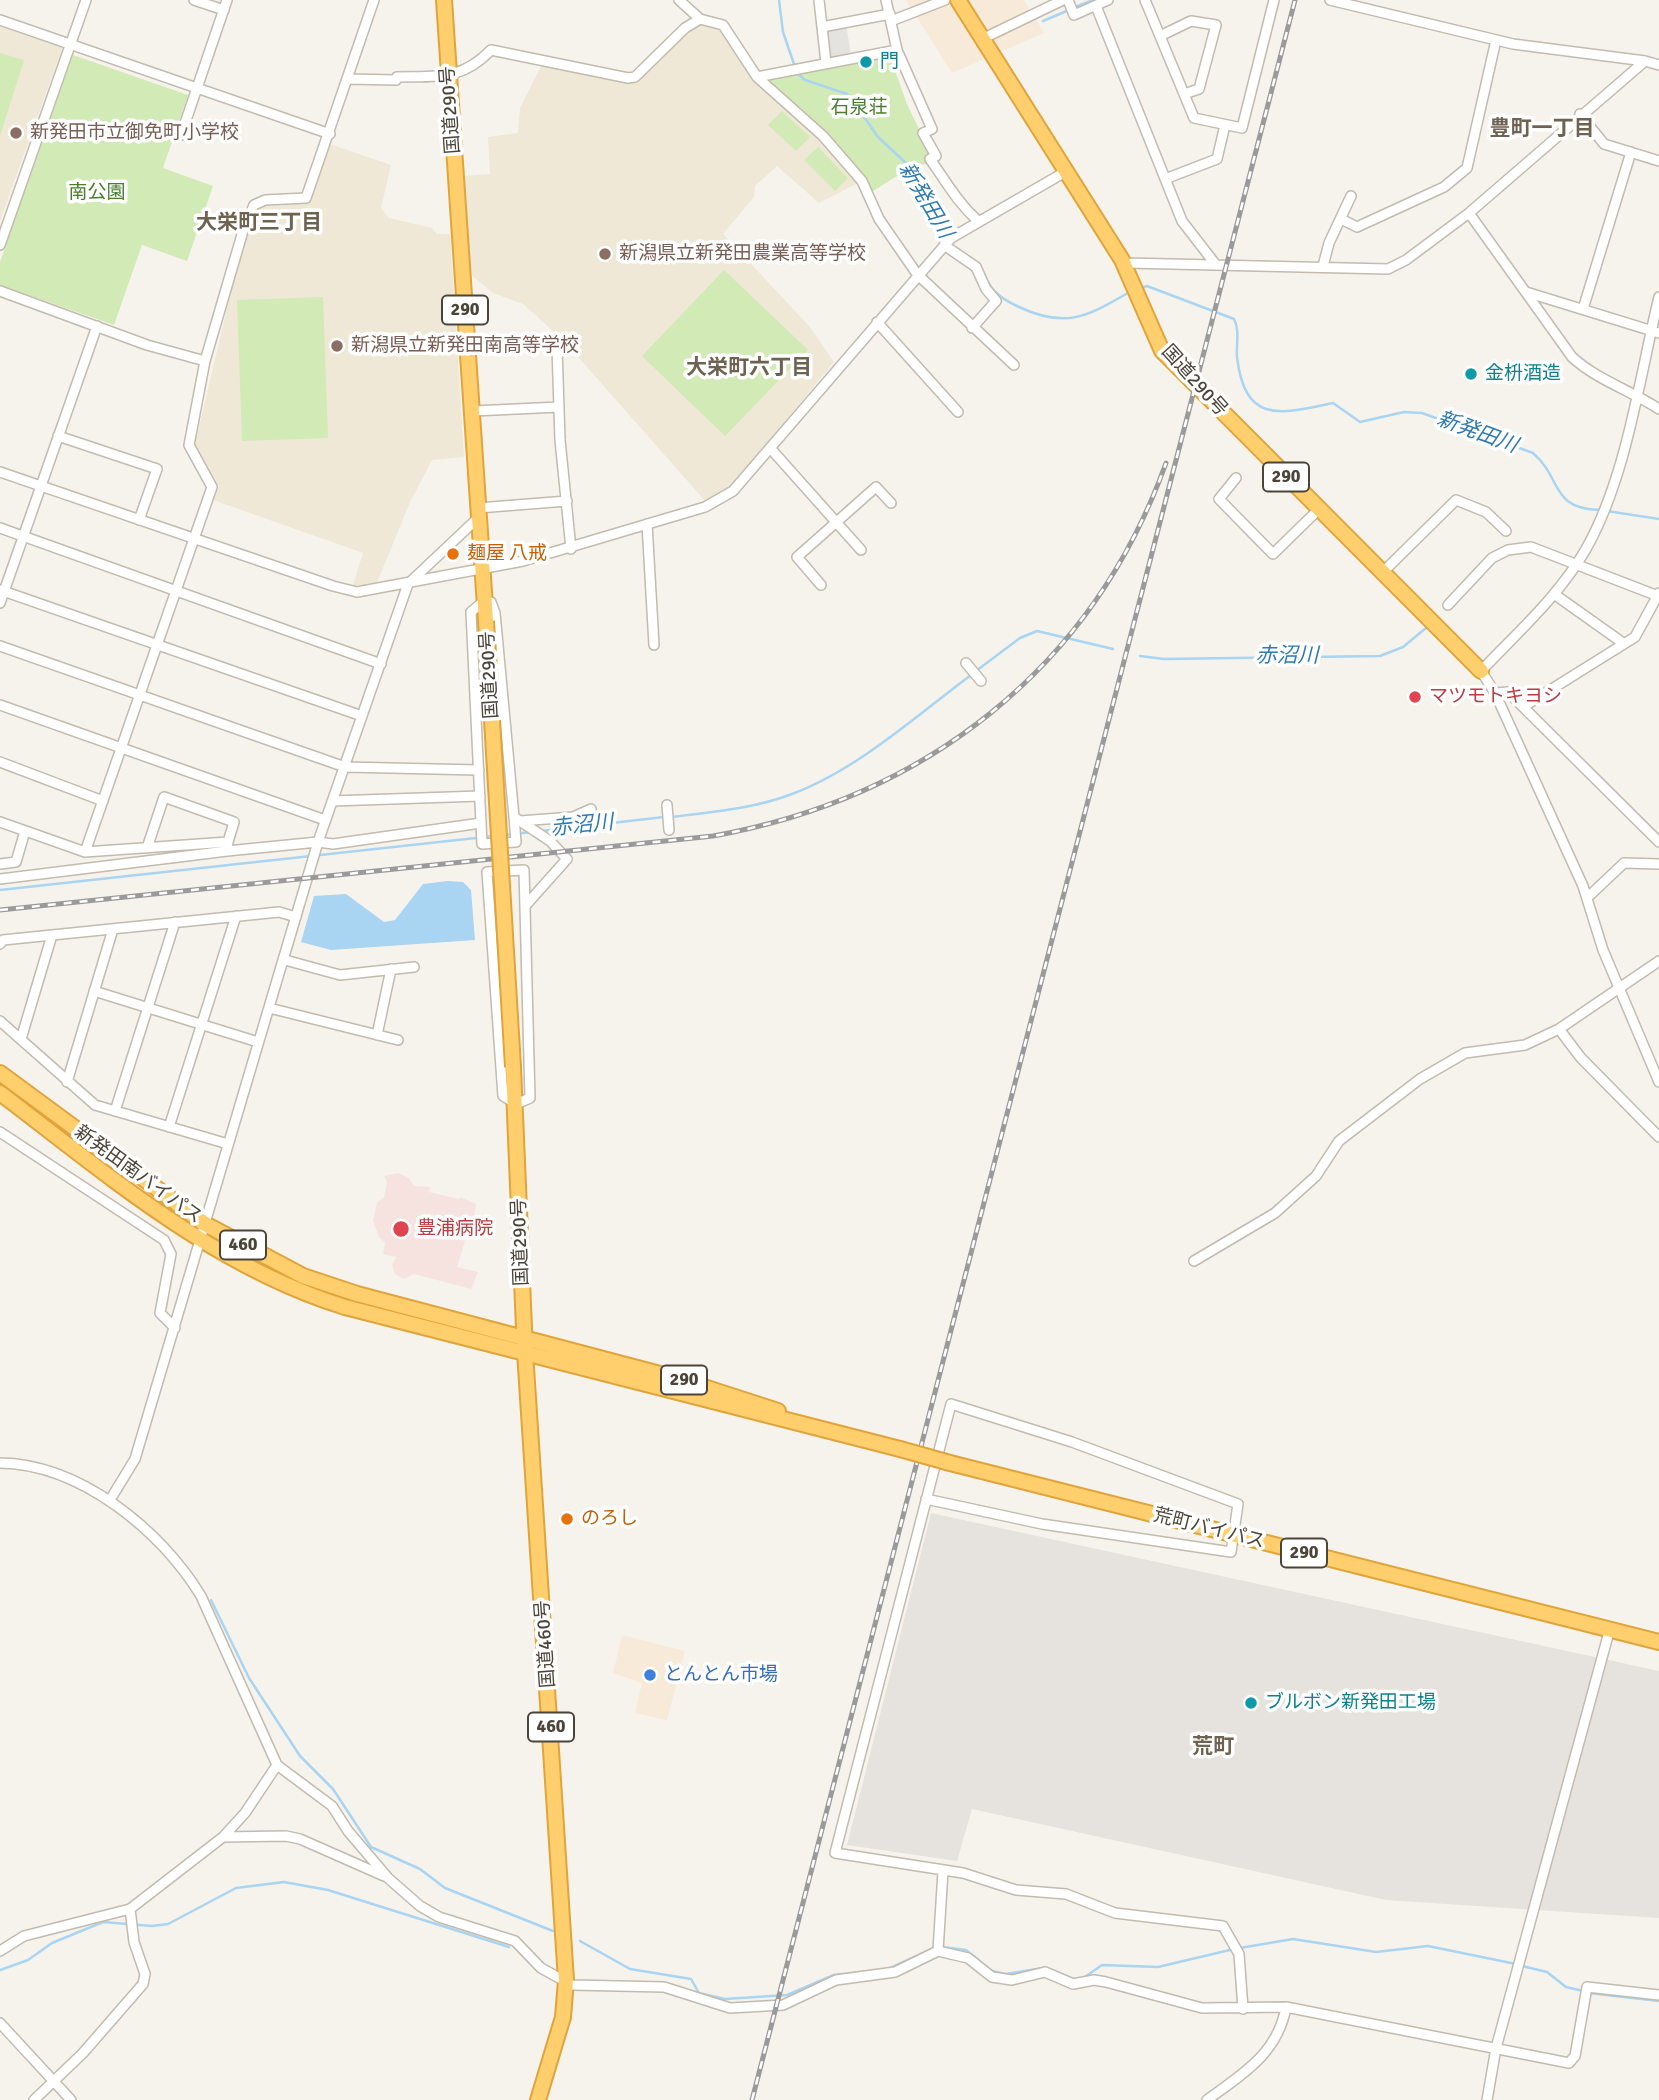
<!DOCTYPE html>
<meta charset="utf-8">
<style>
body{margin:0}
canvas{display:block;background:#f6f3ec}
</style>
<canvas width="1659" height="2100"></canvas>
<script>
const context = document.querySelector('canvas').getContext('2d');
context.lineJoin = 'round';
function fillPath(path, color) {
  context.fillStyle = color;
  context.fill(path, 'evenodd');
}
function stroke(path, color, width, dash) {
  context.strokeStyle = color;
  context.lineWidth = width;
  context.lineCap = dash ? 'butt' : 'round';
  context.setLineDash(dash || []);
  context.stroke(path);
}
function drawText(font, color, halo, rows, align = 'center') {
  context.font = font + ' Signika,"Noto Sans JP",sans-serif';
  context.lineWidth = 7;
  context.setLineDash([]);
  context.textBaseline = 'middle';
  context.strokeStyle = halo;
  context.fillStyle = color;
  for (const [text, x, y, turn = 0] of rows) {
    context.save();
    context.translate(x, y);
    context.rotate((+turn || 0) * Math.PI / 180);
    context.textAlign = isNaN(turn) ? turn : align;
    if (halo) context.strokeText(text, 0, 0);
    context.fillText(text, 0, 0);
    context.restore();
  }
}
const commercial = new Path2D(`
 M 906,0 L 1024,0 L 1044,33 L 952,73 Z
 M 622,1635 L 685,1651 L 667,1720 L 635,1713 L 642,1683 L 613,1673 Z`);
const industrial = new Path2D(`
 M 931,1513 L 1659,1671 L 1659,1918 L 1386,1900 L 972,1809 L 957,1861 L 847,1845 Z`);
const education = new Path2D(`
 M 700,22 L 723,26 L 745,61 L 862,181 L 819,203 L 777,166 L 755,186 L 754,197 L 723,234 L 810,327 L 834,362 L 728,490 L 706,502 L 564,341 L 523,304 L 493,293 L 470,274 L 464,176 L 490,174 L 488,137 L 518,133 L 520,108 L 542,64 L 635,83 Z
 M 0,26 L 63,46 L 0,221 Z
 M 330,144 L 391,165 L 381,208 L 389,218 L 432,228 L 437,234 L 450,234 L 464,457 L 432,460 L 410,502 L 376,585 L 353,585 L 363,553 L 213,500 L 219,486 L 195,444 L 242,245 L 258,207 L 310,203 Z`);
const medical = new Path2D(`
 M 398,1173 L 409,1178 L 414,1186 L 430,1187 L 429,1192 L 459,1199 L 460,1197 L 476,1204 L 473,1225 L 433,1215 L 427,1231 L 465,1241 L 457,1267 L 478,1272 L 471,1289 L 414,1274 L 404,1279 L 395,1274 L 392,1265 L 396,1257 L 383,1254 L 385,1243 L 379,1237 L 373,1221 L 377,1203 L 384,1197 L 387,1182 L 384,1176 Z`);
const green = new Path2D(`
 M 0,53 L 24,60 L 0,136 Z
 M 889,54 L 907,104 L 931,154 L 926,164 L 913,166 L 870,193 L 865,181 L 759,78 Z
 M 73,55 L 188,95 L 163,168 L 213,186 L 187,261 L 142,245 L 114,325 L 0,285 L 0,262 Z
 M 782,111 L 810,137 L 796,151 L 768,125 Z
 M 818,147 L 848,178 L 835,191 L 804,160 Z
 M 724,270 L 808,350 L 725,436 L 642,356 Z
 M 323,297 L 328,438 L 242,441 L 237,300 Z`);
const parking = new Path2D(`
 M 846,25 L 851,54 L 830,59 L 825,29 Z`);
const water = new Path2D(`
 M 448,881 L 463,882 L 471,890 L 475,940 L 331,950 L 301,942 L 314,896 L 346,894 L 384,922 L 395,920 L 423,884 Z`);
const stream = new Path2D(`
 M 779,0 L 783,32 L 795,67
 M 1075,7 L 1093,0
 M 1043,21 L 1069,10
 M 797,73 L 805,80 L 847,94 L 853,101 L 878,137 L 908,165 L 929,218 L 947,241
 M 984,275 C 993,293 1002,299 1019,307 C 1064,328 1085,318 1126,294
 M 1142,288 L 1147,286 L 1234,319 C 1240,331 1236,344 1237,357 C 1245,425 1281,414 1333,403 L 1360,422 L 1404,412 L 1422,413 L 1533,453 C 1563,479 1549,508 1600,510
 M 1607,511 L 1659,519
 M 1140,656 L 1164,659 L 1380,656 L 1403,647 L 1426,628
 M 976,671 L 1020,638 L 1037,631 L 1113,649
 M 671,817 C 712,812 753,809 792,794 C 858,769 915,717 971,675
 M 542,831 L 664,817
 M 504,835 L 532,832
 M 0,890 L 494,836
 M 211,1600 L 249,1678 L 300,1756 L 333,1789 L 371,1847 L 420,1869 L 445,1888 L 553,1931
 M 580,1941 L 630,1969 L 691,1979 L 699,1993 L 725,1999 L 787,1995 L 834,1975 L 888,1969 L 932,1949
 M 943,1947 L 966,1950 L 992,1971 L 1006,1974 L 1043,1968
 M 1240,1948 L 1293,1939 L 1376,1952 L 1428,1946 L 1516,1964
 M 1522,1966 L 1547,1972 L 1566,1987 L 1583,1991
 M 1050,1969 L 1076,1980
 M 0,1970 L 28,1960 L 52,1943 L 103,1922 L 152,1926 L 168,1924 L 236,1888 L 284,1882 L 328,1890 L 509,1947
 M 1082,1979 L 1102,1965 L 1158,1967 L 1234,1949
 M 1589,1993 L 1659,2001`);
const minor = new Path2D(`
 M 194,0 L 224,10
 M 679,0 L 700,19 L 723,25 L 757,77 L 823,136 L 862,181 L 879,219 L 917,274 L 1014,365
 M 819,0 L 826,63
 M 1068,0 L 1074,15 L 1108,0
 M 1145,0 L 1194,118 L 1242,128 L 1274,0
 M 1330,0 L 1513,44 L 1645,61
 M 1096,6 L 1182,221 L 1216,265
 M 0,20 L 330,134
 M 891,21 L 945,0
 M 822,27 L 890,14
 M 1160,36 L 1191,21 L 1216,25 L 1199,89 L 1184,94
 M 982,39 L 1063,0
 M 897,50 L 932,129 L 923,133 L 936,156 L 930,159 C 947,183 957,202 979,222
 M 757,77 L 897,50 L 886,0
 M 348,79 L 396,80 L 397,77 C 437,76 461,81 491,50 L 628,78 L 635,77 L 685,28 L 700,19
 M 1580,114 L 1604,144 L 1659,161
 M 181,135 L 227,0
 M 1165,179 L 1217,159 L 1225,125
 M 1469,213 L 1572,357 C 1597,380 1630,390 1659,409
 M 1341,219 L 1357,227 L 1444,187 L 1467,168 L 1496,40
 M 0,245 L 86,0
 M 944,245 L 976,267 L 986,289 L 996,301 L 972,328
 M 1122,260 L 1127,263 L 1388,269 L 1406,260 L 1469,213 L 1645,61 L 1659,65
 M 1323,266 L 1329,243 L 1351,196
 M 0,291 L 147,345 L 205,361
 M 1526,292 L 1659,333
 M 1659,297 C 1639,379 1627,476 1586,549 C 1559,596 1517,633 1481,671 L 1495,693 L 1583,886 L 1603,950 L 1659,1082
 M 1583,309 L 1631,152
 M 877,322 L 958,412
 M 467,341 L 552,340 L 557,347 L 560,440 L 571,549
 M 473,411 L 559,407
 M 58,436 L 157,469 L 139,520
 M 771,449 L 861,550
 M 0,472 L 333,586 L 357,592 L 523,561 L 705,507 L 733,491 L 951,238 L 1065,172
 M 1236,478 L 1219,499 L 1273,554 L 1319,509
 M 478,508 L 567,501
 M 647,524 L 654,645
 M 0,528 L 381,664
 M 1382,573 L 1456,500 L 1486,512 L 1506,531
 M 821,585 L 797,557 L 876,487 L 891,503
 M 0,590 L 362,716
 M 1554,594 L 1623,643
 M 484,601 L 491,602 L 495,613 L 514,817 L 516,842 L 482,844 L 471,612 Z
 M 0,603 L 97,326
 M 1448,605 L 1492,558 L 1508,550 L 1531,547 L 1658,596
 M 0,646 L 345,767 L 479,770
 M 966,663 L 981,681
 M 1495,693 L 1508,692 L 1659,842
 M 0,705 L 325,820
 M 1523,707 L 1635,637 L 1659,593
 M 0,762 L 103,801
 M 332,801 L 480,796
 M 667,805 L 669,830
 M 514,817 L 550,841 L 567,859 L 526,905
 M 520,821 L 573,817 L 591,809
 M 0,822 L 85,852 L 228,842 L 227,851
 M 147,848 L 164,797 L 234,822 L 228,842
 M 85,852 L 212,487 L 189,445 L 205,361 L 243,231 L 254,205 L 265,200 L 306,198 L 374,0
 M 0,864 L 16,862 L 25,831
 M 524,870 L 530,1098 L 516,1104 L 503,1096 L 487,872 Z
 M 0,879 L 227,851 L 318,842 L 333,844 L 481,823
 M 1587,898 L 1624,863 L 1659,864
 M 0,944 L 3,940 L 279,912 L 296,917
 M 285,960 L 340,975 L 414,967
 M 94,991 L 258,1042
 M 269,1008 L 398,1040
 M 0,1021 L 95,1105 L 228,1144
 M 1559,1029 L 1581,1058 L 1659,1137
 M 377,1035 L 391,969
 M 21,1039 L 52,935
 M 67,1082 L 113,929
 M 115,1111 L 175,922
 M 169,1127 L 236,916
 M 0,1132 L 164,1240 L 171,1254 L 160,1313 L 175,1328
 M 1194,1261 L 1275,1213 L 1316,1176 L 1339,1141 L 1420,1079 L 1465,1053 L 1525,1045 L 1559,1029 L 1659,961
 M 0,1463 C 80,1464 161,1530 201,1596 L 277,1765 L 332,1806 L 348,1831 L 388,1878 L 420,1906 L 439,1917 L 515,1941 L 541,1968 L 572,1985 L 664,1987 L 730,2008 L 783,2005 L 836,1980 L 895,1972 L 938,1951 L 968,1958 L 992,1977 L 1012,1980 L 1045,1972 L 1073,1984 L 1094,1980 L 1106,1982 L 1202,2008 L 1286,2007 L 1569,2063 L 1575,2056 L 1587,1987 L 1659,1995
 M 926,1499 L 1042,1524 L 1231,1552 L 1238,1504 L 1072,1442 L 951,1404 L 835,1853 L 963,1873 L 1016,1890 L 1066,1894 L 1115,1913 L 1223,1926 L 1239,1954 L 1243,2009
 M 110,1500 L 135,1459 L 318,842 L 408,584 L 479,517
 M 223,1837 L 286,1836 L 300,1839 L 384,1876
 M 0,1951 L 24,1936 L 130,1909 L 223,1837 L 245,1813 L 277,1765
 M 938,1951 L 943,1871
 M 0,2023 L 71,2100
 M 34,2100 L 83,2053 L 143,1984 L 145,1974 L 134,1942 L 130,1909
 M 1207,2100 C 1243,2074 1278,2053 1286,2007
 M 1487,2100 L 1496,2048 L 1609,1632`);
const highway = new Path2D(`
 M 444,0 L 486,621
 M 958,0 L 1122,260 L 1162,351 L 1481,671
 M 513,1067 L 525,1352 L 566,1980 L 563,2017 L 538,2100
 M 0,1073 L 205,1224 L 303,1276 L 357,1294 L 679,1379 L 778,1411
 M 0,1093 C 108,1175 213,1266 345,1307 L 900,1449
 M 950,1463 L 1659,1642`);
const rail = new Path2D(`
 M 0,910 L 713,836 C 925,798 1092,669 1166,463
 M 752,2100 L 1295,0`);
const highwayBridge = new Path2D(`
 M 486,621 L 513,1067
 M 900,1449 L 950,1463`);
const markers = [
 [866,62,7,"#0f9aa8"],
 [16,133,7,"#8d6e63"],
 [605,254,7,"#8d6e63"],
 [337,346,7,"#8d6e63"],
 [1471,374,7,"#0f9aa8"],
 [453,554,7,"#e8710a"],
 [1415,697,7,"#e0444e"],
 [401,1229,9,"#e0444e"],
 [567,1519,7,"#e8710a"],
 [650,1675,7,"#3f7fe0"],
 [1251,1703,7,"#0f9aa8"]
];
const shields = [
 [465,310,46],
 [1286,477,46],
 [243,1245,46],
 [684,1380,46],
 [1304,1553,46],
 [551,1727,46]
];
const shieldNames = [
 ["290",465,310],
 ["290",1286,477],
 ["460",243,1245],
 ["290",684,1380],
 ["290",1304,1553],
 ["460",551,1727]
];
const cultureNames = [
 ["門",880,62],
 ["金枡酒造",1485,374],
 ["ブルボン新発田工場",1265,1703]
];
const parkNames = [
 ["石泉荘",859,108],
 ["南公園",97,193]
];
const streetNames = [
 ["国道290号",451,110,-94],
 ["国道290号",1194,381,48],
 ["国道290号",490,675,-93],
 ["新発田南バイパス",138,1175,36],
 ["国道290号",521,1242,-92],
 ["荒町バイパス",1209,1529,14],
 ["国道460号",546,1644,-94]
];
const educationNames = [
 ["新発田市立御免町小学校",30,133],
 ["新潟県立新発田農業高等学校",619,254],
 ["新潟県立新発田南高等学校",351,346]
];
const foodNames = [
 ["麺屋 八戒",467,554],
 ["のろし",581,1519]
];
const healthNames = [
 ["マツモトキヨシ",1429,697],
 ["豊浦病院",417,1229]
];
const shopNames = [
 ["とんとん市場",664,1675]
];
const neighbourhoodNames = [
 ["豊町一丁目",1542,129],
 ["大栄町三丁目",259,223],
 ["大栄町六丁目",749,368],
 ["荒町",1213,1747]
];
const waterNames = [
 ["新発田川",925,201,59],
 ["新発田川",1477,433,20],
 ["赤沼川",1287,656],
 ["赤沼川",582,826,-6]
];
fillPath(commercial, '#f7ead8');
fillPath(industrial, '#e6e2dd');
fillPath(education, '#efe8d6');
fillPath(medical, '#f6e3e0');
fillPath(green, '#d2eab5');
fillPath(parking, '#e5e3e0');
fillPath(water, '#a9d4f2');
stroke(stream, '#a9d4f2', 2.5);
stroke(minor, '#c2bbae', 12);
stroke(highway, '#e0a43c', 18);
stroke(minor, '#fff', 9);
stroke(highway, '#ffcf6e', 14);
stroke(rail, '#9a9a9a', 5);
stroke(rail, '#fff', 2.5, [8]);
stroke(highwayBridge, '#e0a43c', 18, []);
stroke(highwayBridge, '#ffcf6e', 14);
for (const [x, y, r, color] of markers) {
  const dot = new Path2D();
  dot.arc(x, y, r, 0, 2 * Math.PI);
  context.fillStyle = color;
  context.fill(dot);
  stroke(dot, '#fff', 2.5);
}
for (const [x, y, w] of shields) {
  const box = new Path2D();
  box.roundRect(x - w / 2, y - 14.5, w, 29, 5);
  context.fillStyle = '#fff';
  context.fill(box);
  stroke(box, '#4b4439', 2);
}
drawText('bold 18px', '#4b4439', null, shieldNames);
drawText('19px', '#0d838f', '#fff', cultureNames, 'left');
drawText('19px', '#4a7f2a', '#fff', parkNames);
drawText('19px', '#4b4439', '#fff', streetNames);
drawText('19px', '#785e54', '#fff', educationNames, 'left');
drawText('19px', '#c56008', '#fff', foodNames, 'left');
drawText('19px', '#be3a42', '#fff', healthNames, 'left');
drawText('19px', '#366cbe', '#fff', shopNames, 'left');
drawText('bold 21px', '#6e6250', '#fff', neighbourhoodNames);
drawText('italic 21px', '#2e7ab2', '#fff', waterNames);
</script>
